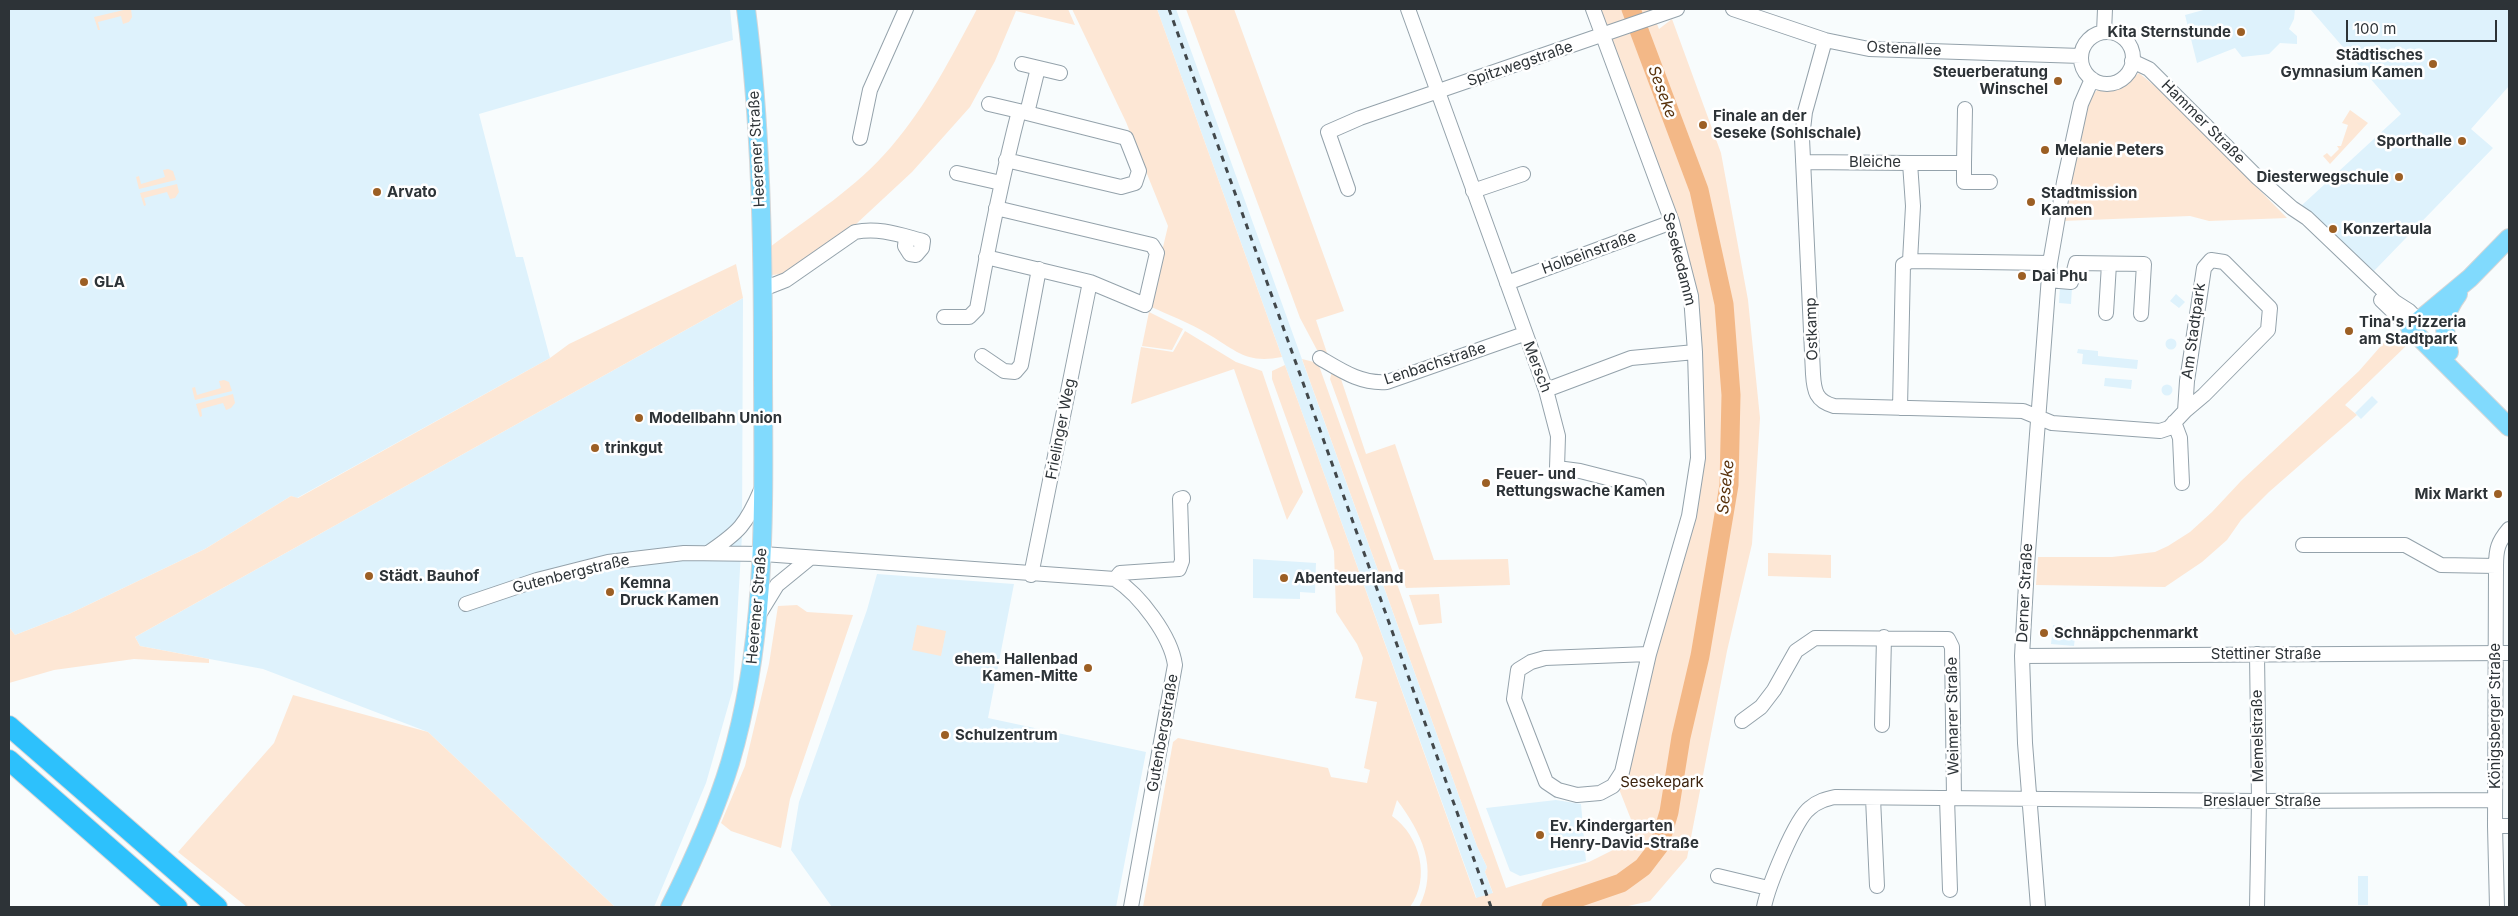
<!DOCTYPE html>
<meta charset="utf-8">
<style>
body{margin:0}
#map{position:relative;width:2518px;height:916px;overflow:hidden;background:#f8fcfd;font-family:Inter,sans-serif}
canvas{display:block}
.frame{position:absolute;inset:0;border:10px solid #2d3337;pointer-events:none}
.scale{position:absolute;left:2346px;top:20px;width:151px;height:22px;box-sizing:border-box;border:2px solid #2d3337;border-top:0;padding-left:6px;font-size:15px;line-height:18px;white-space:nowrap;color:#2d3337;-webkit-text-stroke:4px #fff;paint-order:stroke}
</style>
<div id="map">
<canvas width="2518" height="916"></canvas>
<div class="frame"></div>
<div class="scale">100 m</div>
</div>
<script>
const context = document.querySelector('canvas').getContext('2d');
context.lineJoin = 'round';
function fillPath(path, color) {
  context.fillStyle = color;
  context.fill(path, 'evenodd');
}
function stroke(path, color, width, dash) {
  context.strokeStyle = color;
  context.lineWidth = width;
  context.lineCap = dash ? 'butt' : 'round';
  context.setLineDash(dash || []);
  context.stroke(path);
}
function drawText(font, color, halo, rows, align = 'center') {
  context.font = font + ' Inter,sans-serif';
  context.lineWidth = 5;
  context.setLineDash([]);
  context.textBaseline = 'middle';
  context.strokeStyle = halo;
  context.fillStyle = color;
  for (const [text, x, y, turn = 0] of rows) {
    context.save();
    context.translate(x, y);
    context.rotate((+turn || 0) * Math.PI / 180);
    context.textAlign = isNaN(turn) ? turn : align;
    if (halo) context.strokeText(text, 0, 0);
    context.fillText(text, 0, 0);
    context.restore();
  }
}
const built = new Path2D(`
 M 9,9 L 730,9 L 733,40 L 479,114 L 516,257 L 523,257 L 550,358 L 297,498 L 291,496 L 205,549 L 69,614 L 15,635 L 9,627 Z
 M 1157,9 L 1176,9 L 1477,846 L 1487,867 L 1485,872 L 1495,899 L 1479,905 Z
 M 2207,9 L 2295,9 L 2294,19 L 2289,29 L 2297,36 L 2297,44 L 2280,43 L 2269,54 L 2242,57 L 2235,48 L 2197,63 L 2185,15 Z
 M 2310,9 L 2509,9 L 2509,86 L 2471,129 L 2493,148 L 2374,271 L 2301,206 L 2401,114 Z
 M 2060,286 L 2072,287 L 2071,304 L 2059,303 Z
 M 2176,294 L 2185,302 L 2179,308 L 2170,301 Z
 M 743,298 L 742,535 L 733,689 L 706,783 L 654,907 L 615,907 L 428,732 L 263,669 L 140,646 L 135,637 Z
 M2165.5 344a5.5 5.5 0 1 1 11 0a5.5 5.5 0 1 1-11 0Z
 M 2078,349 L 2098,351 L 2098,356 L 2138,360 L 2137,369 L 2082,364 L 2083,354 L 2077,353 Z
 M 2105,378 L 2132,380 L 2131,389 L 2104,386 Z
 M2161.5 390a5.5 5.5 0 1 1 11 0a5.5 5.5 0 1 1-11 0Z
 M 2372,396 L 2378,402 L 2361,419 L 2355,413 Z
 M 1253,559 L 1316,563 L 1315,593 L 1300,592 L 1300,599 L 1253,598 Z
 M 877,574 L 1014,584 L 988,718 L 1146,752 L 1116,907 L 832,907 L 791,850 L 799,802 L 867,610 Z
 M 2053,625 L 2076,628 L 2074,646 L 2051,644 Z
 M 1556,800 L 1581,804 L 1586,861 L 1520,876 L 1510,871 L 1486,808 Z
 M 2358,876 L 2368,876 L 2368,905 L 2358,905 Z`);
const green = new Path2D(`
 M 128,9 L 131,9 L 132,17 L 129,22 L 123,24 L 121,16 L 98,22 L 100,30 L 98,30 L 94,17 Z
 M 977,9 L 1068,9 L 1075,25 L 1016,11 L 995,61 L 970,107 L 912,172 L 855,225 L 782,274 L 772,275 L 770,247 C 811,216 857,187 891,147 C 927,105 951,58 977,9 Z
 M 1072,9 L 1157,9 L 1282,357 C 1246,364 1237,351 1208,334 C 1190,323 1169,315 1149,306 L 1168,226 L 1126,122 Z
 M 1186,9 L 1234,9 L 1344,311 L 1316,320 L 1328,356 L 1317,350 L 1300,318 Z
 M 1594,9 L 1651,9 L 1659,29 L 1672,19 L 1721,153 L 1748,300 L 1760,418 L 1752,544 L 1727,651 L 1687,858 L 1650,901 L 1624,907 L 1419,907 C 1439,868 1421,832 1397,800 L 1392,816 C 1420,836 1431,878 1410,907 L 1143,907 L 1173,742 L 1178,738 L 1328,768 L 1331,777 L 1367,783 L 1370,770 L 1364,768 L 1377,702 L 1355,698 L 1363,658 L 1357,644 L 1336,612 L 1334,551 L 1272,379 L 1272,371 L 1285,365 L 1476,898 L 1493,893 L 1485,872 L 1487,867 L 1477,846 L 1302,359 L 1318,363 L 1506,888 L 1589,862 L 1627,843 L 1634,827 L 1619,789 L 1698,475 L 1693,298 Z
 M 2139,73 L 2167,96 L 2287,218 L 2209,221 L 2190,216 L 2062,221 L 2090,98 L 2097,90 L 2116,90 Z
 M 2350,110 L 2368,123 L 2330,164 L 2323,156 L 2327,153 L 2331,157 L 2339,149 L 2337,146 L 2341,146 L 2348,125 L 2342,123 Z
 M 168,169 L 173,171 L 176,180 L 139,189 L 136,177 L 139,176 L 141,184 L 165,177 L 163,170 Z
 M 177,184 L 179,192 L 175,198 L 170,199 L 167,192 L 144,198 L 146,205 L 144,206 L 140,193 Z
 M 736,264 L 743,298 L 135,637 L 140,646 L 209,659 L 209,663 L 134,659 L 54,670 L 9,683 L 9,627 L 15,635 L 69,614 L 205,549 L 291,496 L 298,498 L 550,358 L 569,344 Z
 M 1149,312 L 1183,329 L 1172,350 L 1142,346 Z
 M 1185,331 L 1236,362 L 1262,371 L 1303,492 L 1287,520 L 1234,369 L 1131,404 L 1141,347 L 1173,352 Z
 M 2394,331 L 2408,344 L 2345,405 L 2357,415 L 2269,492 L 2241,520 L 2227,540 L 2202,562 L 2165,587 L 2036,585 L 2038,557 L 2112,557 L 2155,552 L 2168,546 L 2190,532 L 2212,512 L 2241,481 L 2359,371 Z
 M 1332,371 L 1340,376 L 1366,454 L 1395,444 L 1434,560 L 1508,559 L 1510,585 L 1406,588 L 1330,379 Z
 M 224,380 L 229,382 L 232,391 L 195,400 L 192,388 L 195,387 L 197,395 L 221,388 L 219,381 Z
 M 233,394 L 235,403 L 231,408 L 226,410 L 223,403 L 201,409 L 202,416 L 200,417 L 196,404 Z
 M 1768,553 L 1831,555 L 1831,578 L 1768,576 Z
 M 1439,594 L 1442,623 L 1419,625 L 1409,595 Z
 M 797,605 L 807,612 L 853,615 L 790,799 L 781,848 L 731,831 L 721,823 L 745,766 L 769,664 L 778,606 Z
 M 917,625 L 946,631 L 941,656 L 912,650 Z
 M 293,695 L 428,732 L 615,907 L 247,907 L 178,852 L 274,743 Z`);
const river = new Path2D(`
 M 1551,907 L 1621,883 L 1643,867 L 1659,846 L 1669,812 L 1681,737 L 1700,656 L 1729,485 L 1731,395 L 1724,304 L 1699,190 L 1631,9`);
const minor = new Path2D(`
 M 1408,9 L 1546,390 L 1558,436 L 1557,468 L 1580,471 L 1639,486
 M 1593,9 L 1672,222 L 1691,296 L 1695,352 L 1698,458 L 1689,516 L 1649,654 L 1622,772 L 1613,786 L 1600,793 L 1577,795 L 1558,790 L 1546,782 L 1514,699 L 1518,670 L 1531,662 L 1545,658 L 1649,654
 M 1733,9 L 1825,40 L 1869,49 L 2081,56
 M 2104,32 L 2105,9
 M2081 58a26 26 0 1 1 52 0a26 26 0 1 1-52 0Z
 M 1825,40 L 1805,112 L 1802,138 L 1813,374 C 1814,391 1816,401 1834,406 L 2023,411 L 2052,423 L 2160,431 L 2169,428 L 2185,411 L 2187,381 L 2204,268 L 2211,260 L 2224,262 L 2270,308 L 2268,330 L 2204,395 L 2185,411
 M 2132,61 L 2149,69 L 2258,178 L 2292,208 L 2307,218 L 2395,302 L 2409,311 L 2419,321
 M 1022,64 L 1060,73
 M 989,104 L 1019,111
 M 1027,113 L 1038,68
 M 860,138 L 870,90 L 906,9
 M 1803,162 L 1910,163 L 1913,206 L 1910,261
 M 1910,163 L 1964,163 L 1965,109
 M 1964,163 L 1964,182 L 1990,182
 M 957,173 L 1001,183
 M 1348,189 L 1328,132 L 1360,118 L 1677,9
 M 1473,191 L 1523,174
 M 986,257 L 1090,282 L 1145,305 L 1157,253 L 1152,245 L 996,208
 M 2048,280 L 2071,282 L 2076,263 L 2144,264 L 2141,314
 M 1507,283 L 1672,222
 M 763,289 L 786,280 L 855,232 C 879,227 900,235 923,241 L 922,248 L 916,255 L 910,254 L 905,246 L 906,237
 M 2381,300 L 2410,328
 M 2106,313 L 2109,264
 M 944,317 L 969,317 L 977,309 C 989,242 1002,177 1019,111 L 1126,138 L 1139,171 L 1135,183 L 1121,187 L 1006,160
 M 982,356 L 1004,371 L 1015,372 L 1021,365 L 1039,269
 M 1320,358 C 1342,371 1361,384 1387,382 L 1524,334
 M 1546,390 L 1631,358 L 1695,352
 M 1900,408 L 1903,265 L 1910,261 L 2050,263
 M 2174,422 L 2180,438 L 2182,483
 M 2303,545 L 2405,545 L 2441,565 L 2496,566
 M 708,553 C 739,532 746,525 761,490
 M 1031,575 L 1090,282
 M 1115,579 L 1120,573 L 1179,569 L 1182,561 L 1180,499 L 1183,498
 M 466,604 L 537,580 L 608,562 L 684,553 L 763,554 L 1115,579 C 1140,595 1171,636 1175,665 L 1131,907
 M 758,616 L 777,585 L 810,558
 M 2022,656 L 2509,653
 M 1742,721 L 1761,707 L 1774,690 L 1796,651 L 1815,638 L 1948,639 L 1952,647 L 1954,798
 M 1882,725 L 1884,637
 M 1873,798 L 1877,886
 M 1947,798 L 1950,890
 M 2495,826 L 2509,826
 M 1718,876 L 1768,888
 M 1764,907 C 1768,887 1795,819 1810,808 C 1818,801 1826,799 1835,797 L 2259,801 L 2495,800
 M 2038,907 L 2025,743 L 2022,656 L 2027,566 L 2050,263 L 2064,182 L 2081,104 L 2092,79
 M 2257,907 L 2259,801 L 2257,654
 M 2497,907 L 2495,826 L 2496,566 C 2496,549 2498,542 2509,529`);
const major = new Path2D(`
 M 2509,238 L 2470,278 L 2410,328 L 2509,427
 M 2449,352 C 2443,326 2442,316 2458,294
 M 670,907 C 693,861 715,813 730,763 C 769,632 763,497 763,362 C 763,244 761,125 746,9`);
const highway = new Path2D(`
 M 9,726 L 217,907
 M 9,760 L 177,907`);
const rail = new Path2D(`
 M 1169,9 L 1491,907`);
const markers = [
 [2241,32,5,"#9c5f24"],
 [2433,64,5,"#9c5f24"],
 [2058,81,5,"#9c5f24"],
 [1703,125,5,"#9c5f24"],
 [2462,141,5,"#9c5f24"],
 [2045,150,5,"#9c5f24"],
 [2399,177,5,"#9c5f24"],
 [377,192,5,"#9c5f24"],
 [2031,202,5,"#9c5f24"],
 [2333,229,5,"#9c5f24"],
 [2022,276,5,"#9c5f24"],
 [84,282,5,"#9c5f24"],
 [2349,331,5,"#9c5f24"],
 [639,418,5,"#9c5f24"],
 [595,448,5,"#9c5f24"],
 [1486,483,5,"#9c5f24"],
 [2498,494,5,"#9c5f24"],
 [369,576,5,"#9c5f24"],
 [1284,578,5,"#9c5f24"],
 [610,592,5,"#9c5f24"],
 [2044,633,5,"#9c5f24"],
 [1088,668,5,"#9c5f24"],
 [945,735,5,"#9c5f24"],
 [1540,835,5,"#9c5f24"]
];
const poiNames = [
 ["Kita Sternstunde",2231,32,"right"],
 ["Städtisches",2423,55,"right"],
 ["Gymnasium Kamen",2423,72,"right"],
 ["Steuerberatung",2048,72,"right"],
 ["Winschel",2048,89,"right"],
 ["Finale an der",1713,116],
 ["Seseke (Sohlschale)",1713,133],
 ["Sporthalle",2452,141,"right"],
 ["Melanie Peters",2055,150],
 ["Diesterwegschule",2389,177,"right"],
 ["Arvato",387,192],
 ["Stadtmission",2041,193],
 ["Kamen",2041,210],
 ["Konzertaula",2343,229],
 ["Dai Phu",2032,276],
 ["GLA",94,282],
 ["Tina's Pizzeria",2359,322],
 ["am Stadtpark",2359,339],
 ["Modellbahn Union",649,418],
 ["trinkgut",605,448],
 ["Feuer- und",1496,474],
 ["Rettungswache Kamen",1496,491],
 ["Mix Markt",2488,494,"right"],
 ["Städt. Bauhof",379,576],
 ["Abenteuerland",1294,578],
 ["Kemna",620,583],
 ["Druck Kamen",620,600],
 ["Schnäppchenmarkt",2054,633],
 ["ehem. Hallenbad",1078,659,"right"],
 ["Kamen-Mitte",1078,676,"right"],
 ["Schulzentrum",955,735],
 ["Ev. Kindergarten",1550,826],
 ["Henry-David-Straße",1550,843]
];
const streetNames = [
 ["Ostenallee",1904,49,3],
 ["Spitzwegstraße",1520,64,-19],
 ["Hammer Straße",2203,122,45],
 ["Heerener Straße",757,149,-93],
 ["Bleiche",1875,162],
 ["Holbeinstraße",1589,253,-20],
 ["Sesekedamm",1679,259,76],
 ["Ostkamp",1812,329,-92],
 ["Am Stadtpark",2194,331,-82],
 ["Lenbachstraße",1435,364,-18],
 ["Mersch",1537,367,69],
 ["Frielinger Weg",1061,429,-79],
 ["Gutenbergstraße",571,574,-14],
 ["Derner Straße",2025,593,-87],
 ["Heerener Straße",757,606,-85],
 ["Stettiner Straße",2266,654],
 ["Weimarer Straße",1953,716,-91],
 ["Königsberger Straße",2495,716,-90],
 ["Gutenbergstraße",1163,733,-80],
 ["Memelstraße",2258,736,-91],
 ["Breslauer Straße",2262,801]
];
const parkNames = [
 ["Sesekepark",1662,782]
];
const waterNames = [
 ["Seseke",1662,92,70],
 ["Seseke",1726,487,-84]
];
fillPath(built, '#def2fc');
fillPath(green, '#fde7d5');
stroke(river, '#f3b887', 19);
stroke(minor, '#94a2ab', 16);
stroke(major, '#d5d6d7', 20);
stroke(highway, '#d5d6d7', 22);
stroke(minor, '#fff', 14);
stroke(major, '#81dafd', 18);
stroke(highway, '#2dc1fc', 20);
stroke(rail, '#42484b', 3, [6, 6]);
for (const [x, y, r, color] of markers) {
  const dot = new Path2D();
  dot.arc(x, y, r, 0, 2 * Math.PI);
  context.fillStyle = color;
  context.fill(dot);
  stroke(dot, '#fff', 2);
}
drawText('bold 15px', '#2d3337', '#fff', poiNames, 'left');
drawText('15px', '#2d3337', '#fff', streetNames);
drawText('15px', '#3c240f', '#fff', parkNames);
drawText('italic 16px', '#59330d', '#fff', waterNames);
</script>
